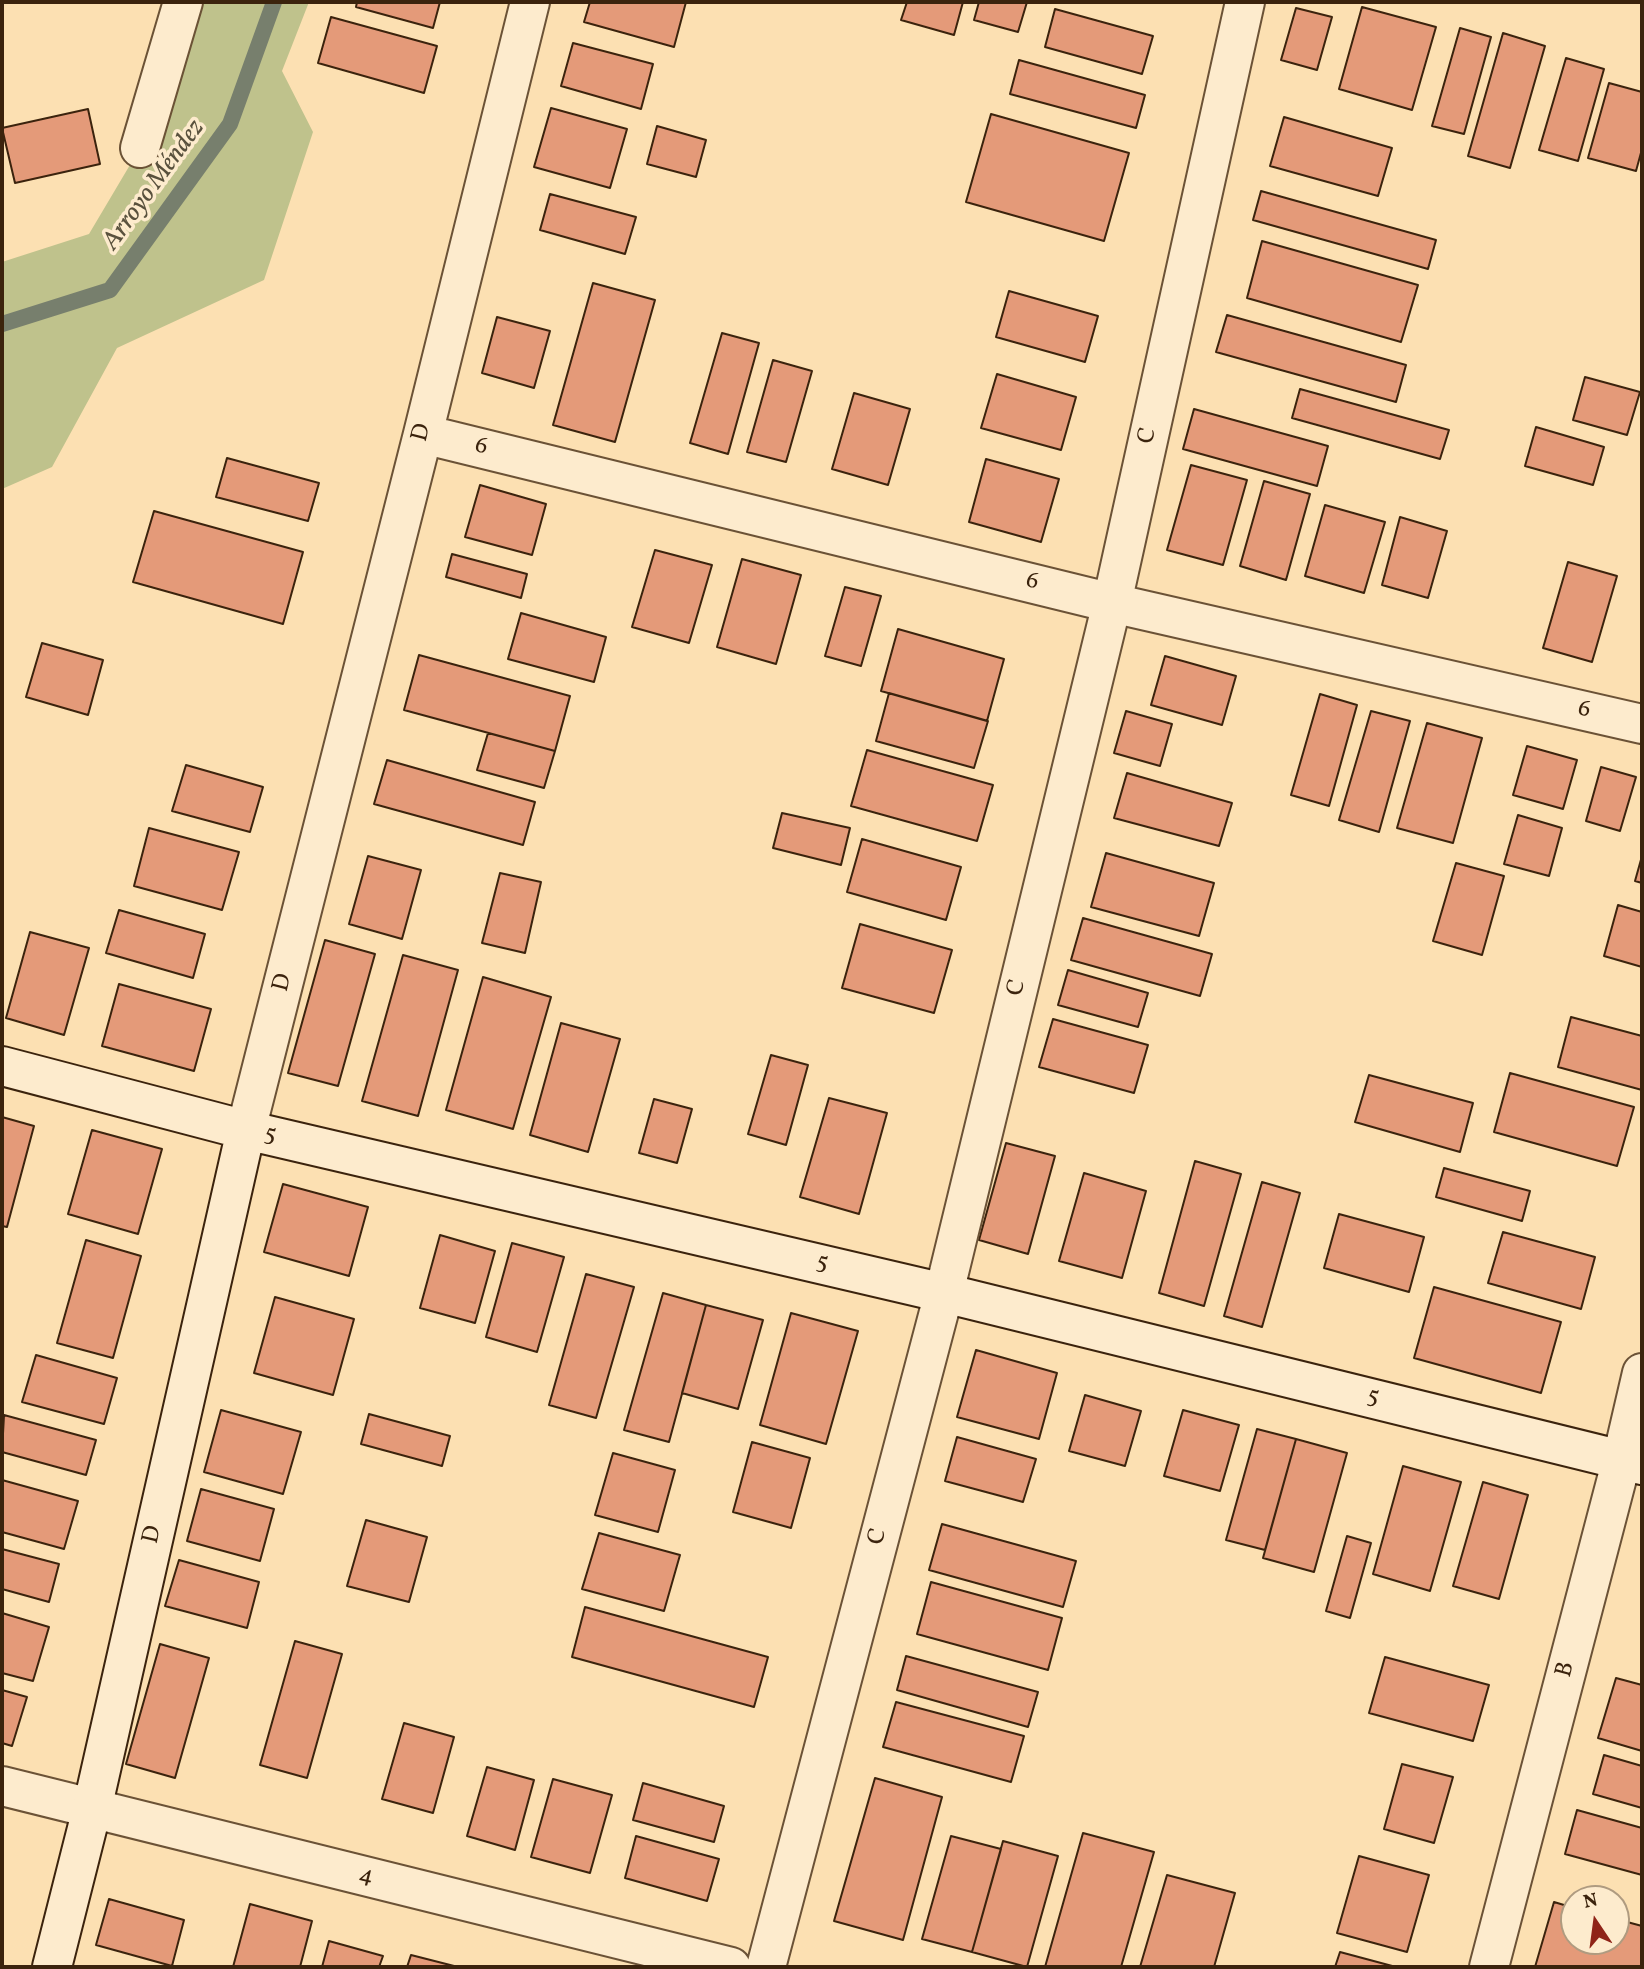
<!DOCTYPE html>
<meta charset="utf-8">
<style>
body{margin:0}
#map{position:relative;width:1644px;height:1969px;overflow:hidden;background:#fce0b2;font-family:Vollkorn,serif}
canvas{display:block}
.frame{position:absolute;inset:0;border:4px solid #3b230d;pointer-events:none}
.north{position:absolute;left:1560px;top:1885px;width:70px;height:70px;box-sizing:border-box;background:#fdebcd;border:2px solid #af9b80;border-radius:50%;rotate:347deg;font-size:19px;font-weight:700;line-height:28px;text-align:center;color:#3b230d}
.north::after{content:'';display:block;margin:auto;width:24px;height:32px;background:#8f2418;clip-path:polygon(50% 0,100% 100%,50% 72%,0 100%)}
</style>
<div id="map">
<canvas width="1644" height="1969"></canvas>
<div class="frame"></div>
<div class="north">N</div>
</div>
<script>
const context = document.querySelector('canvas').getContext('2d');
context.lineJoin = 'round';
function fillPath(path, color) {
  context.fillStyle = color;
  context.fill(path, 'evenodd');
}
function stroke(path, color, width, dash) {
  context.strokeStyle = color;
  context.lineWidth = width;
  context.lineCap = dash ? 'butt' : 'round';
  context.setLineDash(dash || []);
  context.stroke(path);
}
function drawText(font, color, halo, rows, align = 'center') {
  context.font = font + ' Vollkorn,serif';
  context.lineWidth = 7;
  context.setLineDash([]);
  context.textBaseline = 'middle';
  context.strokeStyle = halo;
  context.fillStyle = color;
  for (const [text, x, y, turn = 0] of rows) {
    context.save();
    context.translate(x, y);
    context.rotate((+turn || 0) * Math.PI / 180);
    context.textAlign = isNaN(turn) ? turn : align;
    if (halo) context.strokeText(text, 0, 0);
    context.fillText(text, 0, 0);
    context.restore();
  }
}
const green = new Path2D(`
 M 191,2 L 309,2 L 282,71 L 313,132 L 264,280 L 117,348 L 52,467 L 2,489 L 2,262 L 89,234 L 140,148 Z`);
const stream = new Path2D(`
 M 2,324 L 110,290 L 230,124 L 274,2`);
const building = new Path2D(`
 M 357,2 L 440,2 L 433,28 L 356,7 Z
 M 590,2 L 686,2 L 674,47 L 584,22 Z
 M 907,2 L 963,2 L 954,35 L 901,20 Z
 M 979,2 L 1027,2 L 1018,32 L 974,20 Z
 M 1362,7 L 1436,27 L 1412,110 L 1339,89 Z
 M 1296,8 L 1332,17 L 1317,70 L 1281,60 Z
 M 1055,9 L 1153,36 L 1142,74 L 1045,47 Z
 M 331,17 L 437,46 L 424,93 L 318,63 Z
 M 1460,28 L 1491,37 L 1464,134 L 1432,126 Z
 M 1503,33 L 1545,46 L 1510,168 L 1468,156 Z
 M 573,43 L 653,64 L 641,109 L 561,86 Z
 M 1566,58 L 1604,69 L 1578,161 L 1539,150 Z
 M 1019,60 L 1145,95 L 1136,128 L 1010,94 Z
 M 1609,83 L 1642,92 L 1642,149 L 1636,171 L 1588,158 Z
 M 551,108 L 627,129 L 610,188 L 534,167 Z
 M 88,109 L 100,164 L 15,183 L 2,128 Z
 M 991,114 L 1129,153 L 1104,241 L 966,202 Z
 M 1284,117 L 1392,148 L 1378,196 L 1270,166 Z
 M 657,126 L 706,140 L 696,177 L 647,164 Z
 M 1261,191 L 1436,240 L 1428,269 L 1253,220 Z
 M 550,194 L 636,217 L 625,254 L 540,230 Z
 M 1262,241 L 1418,285 L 1401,342 L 1247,298 Z
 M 593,283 L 655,300 L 615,442 L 553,425 Z
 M 1009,291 L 1098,316 L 1085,362 L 996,337 Z
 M 1227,315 L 1406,365 L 1396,402 L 1216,352 Z
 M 497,317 L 550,331 L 534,388 L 482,373 Z
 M 722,333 L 759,343 L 728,454 L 690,443 Z
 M 773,360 L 812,371 L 786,462 L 747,452 Z
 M 997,374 L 1076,397 L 1061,450 L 981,428 Z
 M 1585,377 L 1640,392 L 1627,435 L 1573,420 Z
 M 1300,389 L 1449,430 L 1440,459 L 1292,418 Z
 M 854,393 L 910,409 L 888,485 L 832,469 Z
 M 1194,409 L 1328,446 L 1317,486 L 1183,449 Z
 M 1536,427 L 1604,447 L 1593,485 L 1525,466 Z
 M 227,458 L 319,483 L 308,521 L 216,497 Z
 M 986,459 L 1059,479 L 1041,542 L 969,522 Z
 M 1191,465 L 1247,480 L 1223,565 L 1167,550 Z
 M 1264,481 L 1310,494 L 1286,580 L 1240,566 Z
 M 480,485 L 546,504 L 532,555 L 465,537 Z
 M 1325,505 L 1385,522 L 1364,593 L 1305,576 Z
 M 154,511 L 303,552 L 283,624 L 133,582 Z
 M 1400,517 L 1447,531 L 1428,598 L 1382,585 Z
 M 655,550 L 712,565 L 689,643 L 632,627 Z
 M 452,554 L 527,574 L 521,598 L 446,577 Z
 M 742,559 L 801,575 L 776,664 L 717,647 Z
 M 1568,562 L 1617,576 L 1592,662 L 1543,648 Z
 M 845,587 L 881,596 L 861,666 L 825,656 Z
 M 521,613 L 606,637 L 594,682 L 508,659 Z
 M 898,629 L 1004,659 L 987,721 L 881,691 Z
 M 42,643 L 103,660 L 88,715 L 26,697 Z
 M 419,655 L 570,696 L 555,751 L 404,710 Z
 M 1165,656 L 1236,676 L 1222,725 L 1151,705 Z
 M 889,693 L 988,721 L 974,768 L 876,741 Z
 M 1320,694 L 1357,705 L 1329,806 L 1291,795 Z
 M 1126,711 L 1172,724 L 1160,766 L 1114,753 Z
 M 1371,711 L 1410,721 L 1379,832 L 1339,820 Z
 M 1427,723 L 1482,738 L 1453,843 L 1397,828 Z
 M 488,733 L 555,751 L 544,788 L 477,770 Z
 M 1527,746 L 1577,760 L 1563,809 L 1513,795 Z
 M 867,750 L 993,785 L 977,841 L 851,806 Z
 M 387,760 L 535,802 L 523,845 L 374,804 Z
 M 186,765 L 263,787 L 250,832 L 172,811 Z
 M 1601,767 L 1636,777 L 1620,831 L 1586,821 Z
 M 1127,773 L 1232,803 L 1219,846 L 1114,818 Z
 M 782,813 L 850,828 L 841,865 L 773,848 Z
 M 1518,815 L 1562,828 L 1549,876 L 1504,864 Z
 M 149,828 L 239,852 L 222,910 L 134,886 Z
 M 862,839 L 961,867 L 946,920 L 847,892 Z
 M 1106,853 L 1214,883 L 1199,936 L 1091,907 Z
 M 368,856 L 421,870 L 402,939 L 349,924 Z
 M 1642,856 L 1642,883 L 1635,881 Z
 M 1456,863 L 1504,876 L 1482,955 L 1433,941 Z
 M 500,873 L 541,882 L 525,953 L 482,943 Z
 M 1618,905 L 1642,912 L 1642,967 L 1604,956 Z
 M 119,910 L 205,934 L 193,978 L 106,953 Z
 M 1083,918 L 1212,954 L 1200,996 L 1071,960 Z
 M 860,924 L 952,950 L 934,1013 L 842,988 Z
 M 30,932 L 89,948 L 64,1035 L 6,1018 Z
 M 325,940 L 375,954 L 338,1086 L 288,1073 Z
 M 403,955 L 458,970 L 418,1116 L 362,1101 Z
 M 1068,970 L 1148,993 L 1138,1027 L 1058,1005 Z
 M 483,977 L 551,997 L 513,1129 L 446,1110 Z
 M 119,984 L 211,1009 L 194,1071 L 102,1046 Z
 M 1571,1017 L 1642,1036 L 1642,1090 L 1558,1067 Z
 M 1053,1019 L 1148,1045 L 1134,1093 L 1039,1067 Z
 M 561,1023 L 620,1039 L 588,1152 L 530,1135 Z
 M 771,1055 L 808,1065 L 786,1145 L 748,1134 Z
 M 1510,1073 L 1634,1107 L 1617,1166 L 1494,1132 Z
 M 1369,1075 L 1473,1103 L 1460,1152 L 1355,1122 Z
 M 829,1098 L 887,1113 L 859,1214 L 800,1197 Z
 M 654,1099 L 692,1109 L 677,1163 L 639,1153 Z
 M 2,1117 L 34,1126 L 7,1227 L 2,1226 Z
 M 92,1130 L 162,1149 L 138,1234 L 68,1214 Z
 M 1006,1143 L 1055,1156 L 1028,1254 L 979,1240 Z
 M 1195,1161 L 1241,1174 L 1204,1306 L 1159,1293 Z
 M 1444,1168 L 1530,1191 L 1522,1221 L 1436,1197 Z
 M 1084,1173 L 1146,1191 L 1122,1278 L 1059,1261 Z
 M 1262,1182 L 1300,1193 L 1262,1327 L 1224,1316 Z
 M 283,1184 L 368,1207 L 349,1276 L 264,1252 Z
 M 1339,1214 L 1424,1237 L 1409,1292 L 1324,1268 Z
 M 1503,1232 L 1595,1257 L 1581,1309 L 1488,1283 Z
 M 440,1235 L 495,1251 L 475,1323 L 420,1308 Z
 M 86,1240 L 141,1256 L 113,1358 L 57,1343 Z
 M 512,1243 L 564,1257 L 537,1352 L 486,1337 Z
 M 586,1274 L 634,1287 L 596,1418 L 549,1405 Z
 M 1434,1287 L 1561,1322 L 1541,1393 L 1414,1358 Z
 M 663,1293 L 706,1305 L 669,1442 L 624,1430 Z
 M 275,1297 L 354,1319 L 333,1395 L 254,1373 Z
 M 706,1305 L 763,1320 L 738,1409 L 682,1393 Z
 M 791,1313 L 858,1331 L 826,1444 L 760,1425 Z
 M 976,1350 L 1057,1373 L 1039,1439 L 957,1417 Z
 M 36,1355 L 117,1378 L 104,1424 L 22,1402 Z
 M 1085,1395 L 1141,1411 L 1125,1466 L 1069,1451 Z
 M 221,1410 L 301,1432 L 283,1494 L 204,1472 Z
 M 1183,1410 L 1239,1425 L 1220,1491 L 1164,1476 Z
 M 369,1414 L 450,1436 L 442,1466 L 361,1444 Z
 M 4,1415 L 96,1440 L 86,1475 L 2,1452 Z
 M 1257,1429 L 1296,1439 L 1265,1550 L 1226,1540 Z
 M 957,1437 L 1036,1459 L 1023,1502 L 945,1481 Z
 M 1296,1439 L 1347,1453 L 1314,1572 L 1263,1558 Z
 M 752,1442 L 810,1458 L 791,1528 L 733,1512 Z
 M 613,1453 L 675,1470 L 658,1532 L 595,1515 Z
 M 1403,1466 L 1461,1482 L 1430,1591 L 1373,1574 Z
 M 2,1480 L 78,1501 L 64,1549 L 2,1532 Z
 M 1483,1482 L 1528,1495 L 1499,1599 L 1453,1586 Z
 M 201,1489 L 274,1509 L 260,1561 L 187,1541 Z
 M 366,1520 L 427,1537 L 409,1602 L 347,1586 Z
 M 942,1524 L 1076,1561 L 1063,1607 L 929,1570 Z
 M 599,1533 L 680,1555 L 664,1611 L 582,1589 Z
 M 1347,1536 L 1371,1543 L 1350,1618 L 1326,1611 Z
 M 2,1549 L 59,1564 L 49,1602 L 2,1589 Z
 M 179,1560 L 259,1582 L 247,1628 L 165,1606 Z
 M 931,1582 L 1062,1618 L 1048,1670 L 917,1634 Z
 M 585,1607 L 768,1657 L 754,1707 L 572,1657 Z
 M 2,1613 L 49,1627 L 33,1681 L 2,1673 Z
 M 295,1641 L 342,1654 L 307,1778 L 260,1765 Z
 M 160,1644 L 209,1658 L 175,1778 L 126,1764 Z
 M 906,1656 L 1038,1692 L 1028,1727 L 897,1690 Z
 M 1385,1657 L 1489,1685 L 1473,1741 L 1369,1713 Z
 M 1616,1678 L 1642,1685 L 1642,1751 L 1598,1738 Z
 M 2,1690 L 27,1697 L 12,1746 L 2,1743 Z
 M 896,1702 L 1024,1736 L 1011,1782 L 883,1747 Z
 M 404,1723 L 454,1737 L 433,1813 L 382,1799 Z
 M 1604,1755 L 1642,1766 L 1642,1808 L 1593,1794 Z
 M 1402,1764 L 1453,1777 L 1434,1843 L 1384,1829 Z
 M 487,1767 L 534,1780 L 515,1850 L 467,1836 Z
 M 875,1778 L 942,1797 L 903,1940 L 834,1921 Z
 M 553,1779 L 612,1795 L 590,1873 L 531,1857 Z
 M 643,1783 L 724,1806 L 714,1842 L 633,1820 Z
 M 1577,1810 L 1642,1828 L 1642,1875 L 1565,1854 Z
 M 1083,1833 L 1154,1852 L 1121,1967 L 1045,1967 Z
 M 636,1836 L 719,1859 L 707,1901 L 625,1878 Z
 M 951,1836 L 1001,1849 L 972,1952 L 922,1939 Z
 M 1003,1841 L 1058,1856 L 1027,1967 L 972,1952 Z
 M 1359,1856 L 1429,1875 L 1407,1952 L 1337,1933 Z
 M 1167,1875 L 1235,1893 L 1214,1967 L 1140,1967 Z
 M 109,1899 L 184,1920 L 172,1966 L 96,1945 Z
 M 1554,1902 L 1574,1908 L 1574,1941 L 1616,1941 L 1616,1919 L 1642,1926 L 1642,1967 L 1535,1967 Z
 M 250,1904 L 312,1921 L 300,1967 L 233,1967 Z
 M 329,1941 L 383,1956 L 379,1967 L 322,1967 Z
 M 1340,1952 L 1396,1967 L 1335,1967 Z
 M 411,1955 L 458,1967 L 407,1967 Z`);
const street = new Path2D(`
 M 140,148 L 183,2
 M 423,434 L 1112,603 L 1642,724
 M 246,1130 L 423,434 L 530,2
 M 2,1786 L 731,1967
 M 766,1967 L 944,1293 L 1112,603 L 1245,2
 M 1489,1967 L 1622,1459 L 1642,1373`);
const secondary = new Path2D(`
 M 2,1066 L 246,1130 L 944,1293 L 1642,1465
 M 52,1967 L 92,1809 L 246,1130`);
const streetNames = [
 ["D",423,433,-76],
 ["C",1149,436,-77],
 ["6",481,448,14],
 ["6",1032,583,14],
 ["6",1584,711,13],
 ["D",284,983,-76],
 ["C",1018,988,-76],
 ["5",270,1136,13],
 ["5",822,1264,13],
 ["5",1373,1398,14],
 ["D",154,1535,-77],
 ["C",879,1537,-75],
 ["B",1567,1670,-75],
 ["4",366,1877,14]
];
const waterNames = [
 ["Arroyo Méndez",155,186,-54]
];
fillPath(green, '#bfc28c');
stroke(stream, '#777f6d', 16);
fillPath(building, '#e49a79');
stroke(building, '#3b230d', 2);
stroke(street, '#6b5236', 42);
stroke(secondary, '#3b230d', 42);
stroke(street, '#fdebcd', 38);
stroke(secondary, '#fdebcd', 38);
drawText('24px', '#3b230d', '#fdebcd', streetNames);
drawText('italic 26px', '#59513d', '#fdebcd', waterNames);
</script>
